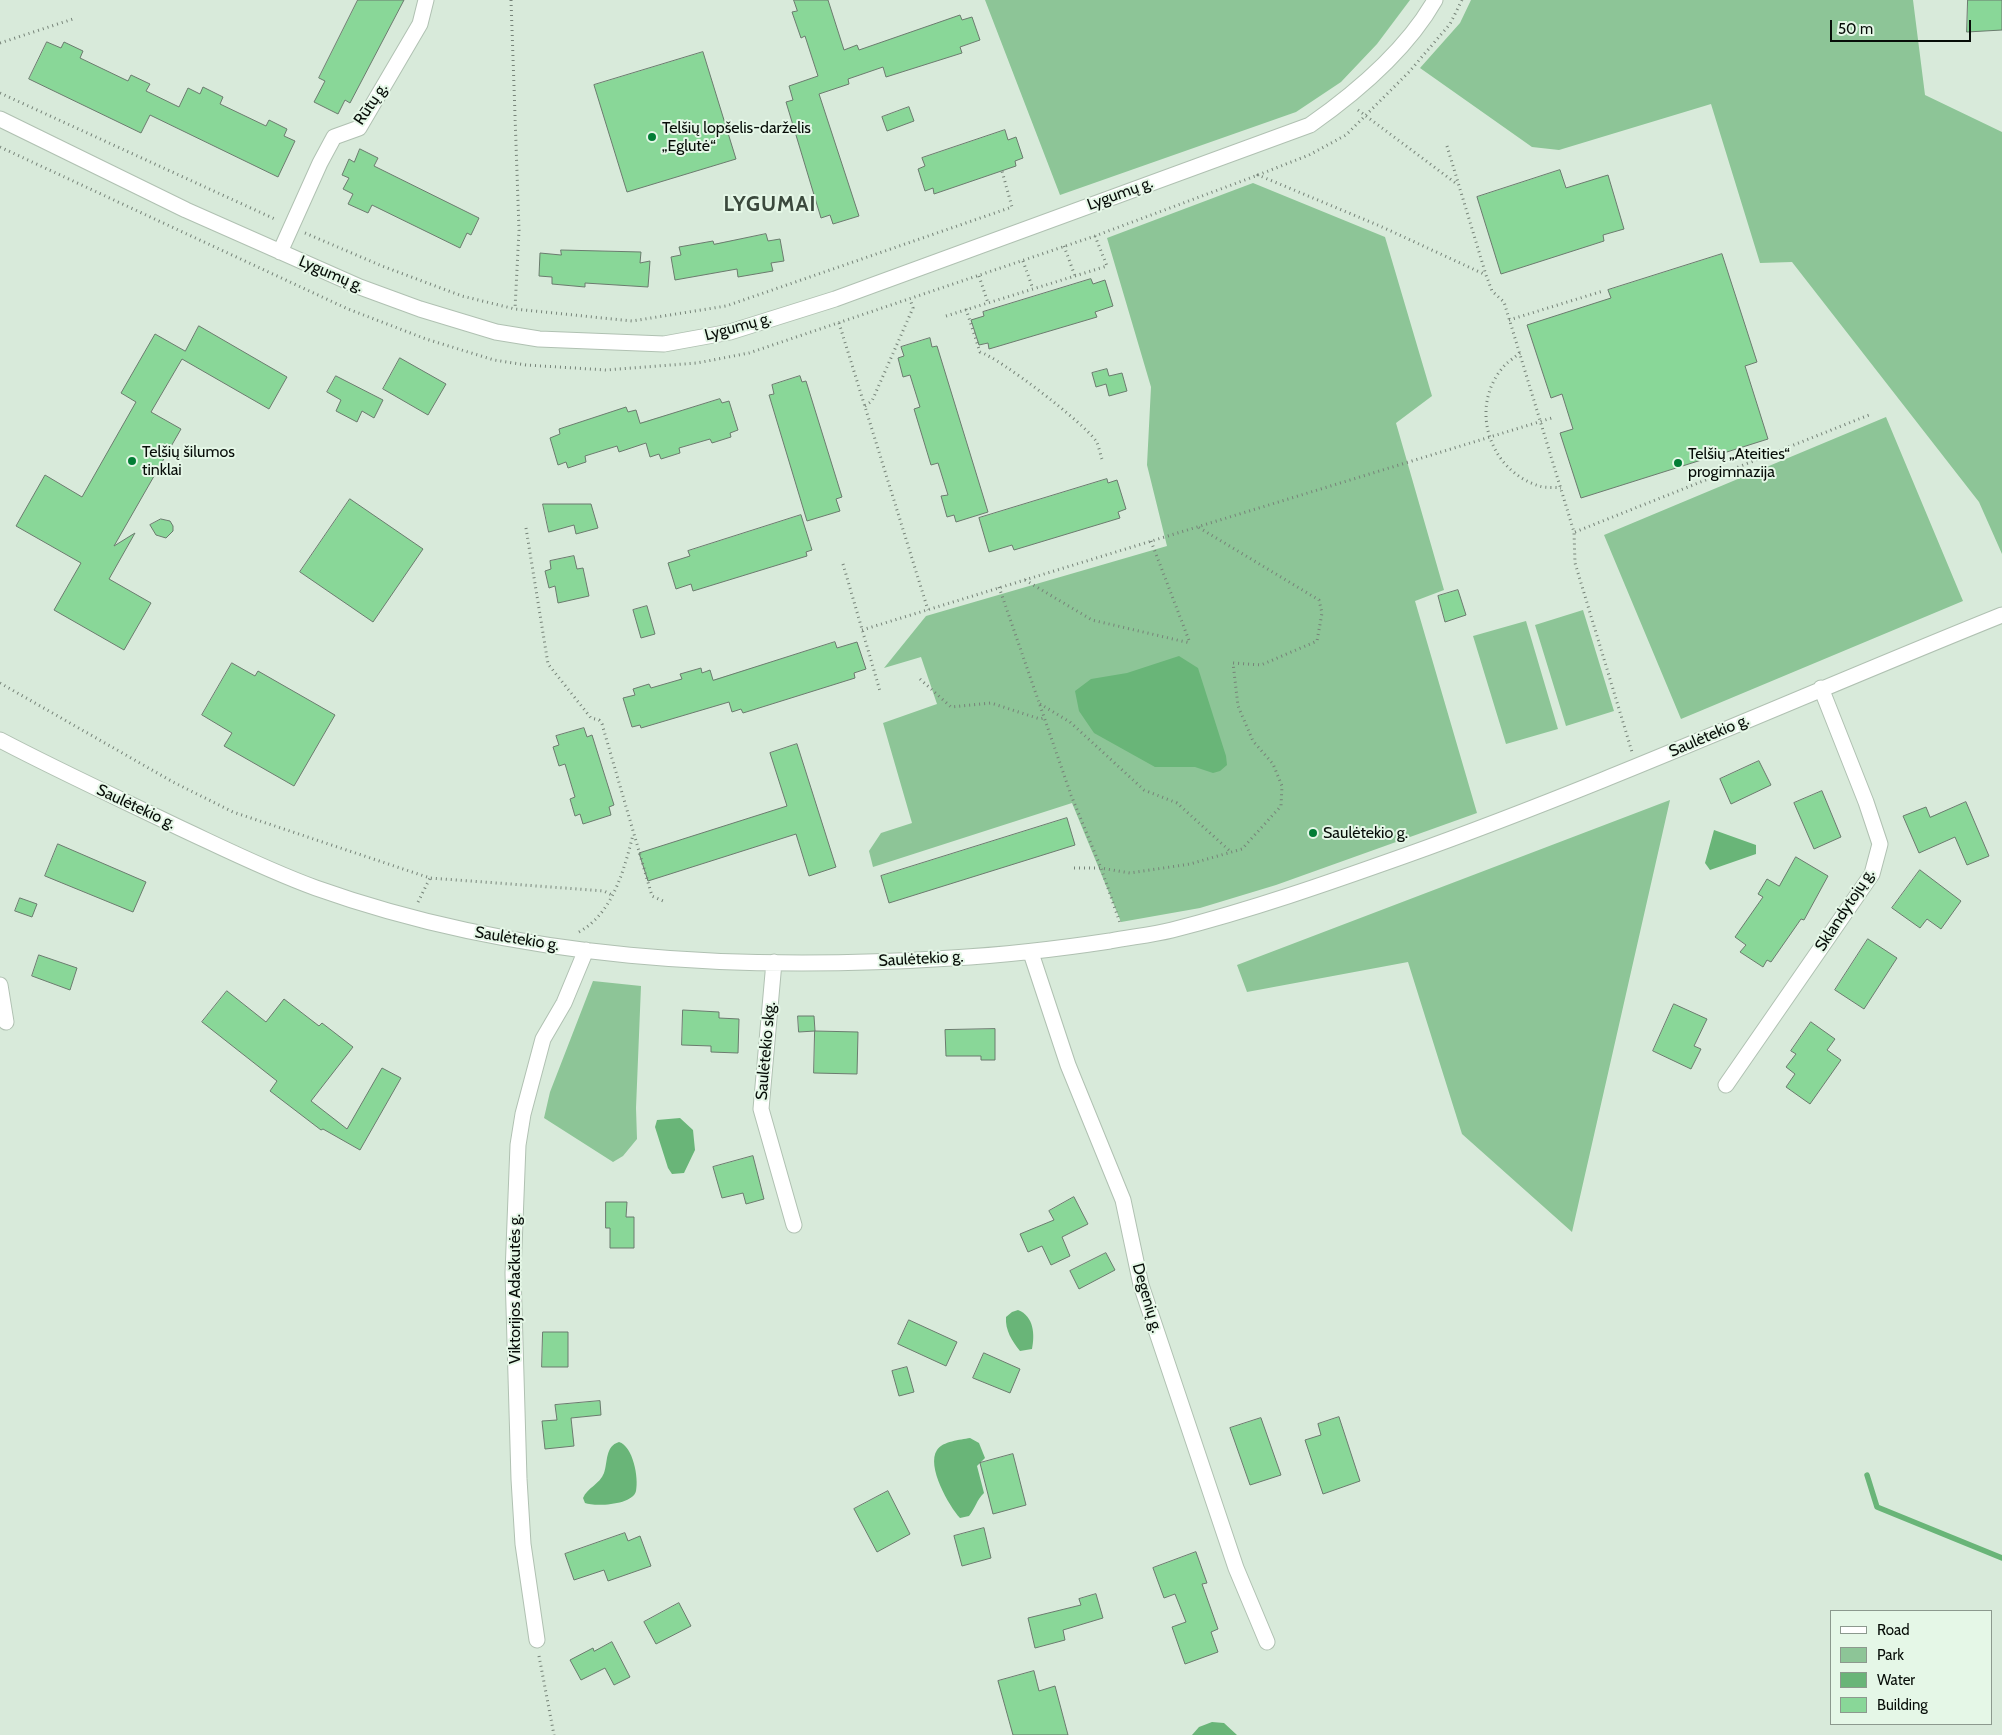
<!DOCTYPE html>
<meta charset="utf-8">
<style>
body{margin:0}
#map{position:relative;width:2002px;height:1735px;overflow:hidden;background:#d8eada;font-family:Cabin,sans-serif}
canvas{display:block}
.legend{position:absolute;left:1830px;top:1610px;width:162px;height:115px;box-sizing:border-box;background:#e5f7e7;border:1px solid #8c998e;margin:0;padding:6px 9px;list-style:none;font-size:15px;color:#070d08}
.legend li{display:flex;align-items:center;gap:10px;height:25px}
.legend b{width:25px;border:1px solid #8c998e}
.scale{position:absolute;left:1830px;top:20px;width:141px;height:22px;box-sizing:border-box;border:2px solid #070d08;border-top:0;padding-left:6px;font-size:15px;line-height:18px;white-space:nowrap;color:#070d08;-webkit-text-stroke:4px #e5f7e7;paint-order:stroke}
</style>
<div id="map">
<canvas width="2002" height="1735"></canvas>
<ul class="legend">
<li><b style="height:6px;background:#fff"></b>Road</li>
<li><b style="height:14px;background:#8dc597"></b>Park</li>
<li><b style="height:14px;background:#69b578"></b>Water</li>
<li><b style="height:14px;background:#89d798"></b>Building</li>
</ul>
<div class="scale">50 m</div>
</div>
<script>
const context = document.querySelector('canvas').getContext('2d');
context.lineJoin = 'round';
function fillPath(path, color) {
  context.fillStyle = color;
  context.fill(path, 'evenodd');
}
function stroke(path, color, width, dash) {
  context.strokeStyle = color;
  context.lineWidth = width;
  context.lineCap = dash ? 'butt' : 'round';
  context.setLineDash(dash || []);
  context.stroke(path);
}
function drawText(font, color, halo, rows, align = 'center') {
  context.font = font + ' Cabin,sans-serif';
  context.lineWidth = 4;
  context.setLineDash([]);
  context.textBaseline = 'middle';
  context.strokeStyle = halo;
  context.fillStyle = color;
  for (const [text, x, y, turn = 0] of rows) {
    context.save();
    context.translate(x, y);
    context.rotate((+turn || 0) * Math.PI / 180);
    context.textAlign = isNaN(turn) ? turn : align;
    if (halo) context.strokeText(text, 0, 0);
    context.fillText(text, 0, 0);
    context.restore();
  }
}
const green = new Path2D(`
 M 985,0 L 1410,0 L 1377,44 L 1341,82 L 1296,112 L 1060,195 Z
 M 1471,0 L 1913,0 L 1925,95 L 2002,132 L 2002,554 L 1979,502 L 1792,262 L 1760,263 L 1711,104 L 1559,150 L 1532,147 L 1420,68 L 1460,23 Z
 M 1253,183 L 1385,237 L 1432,396 L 1396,423 L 1444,590 L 1415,601 L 1477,813 L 1276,885 L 1200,908 L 1121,922 L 1072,803 L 873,867 L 869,851 L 881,833 L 912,823 L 883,723 L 937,704 L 921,657 L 884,668 L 926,616 L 1167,546 L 1147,465 L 1151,387 L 1107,238 Z
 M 1886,417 L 1963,601 L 1681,719 L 1604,535 Z
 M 1583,610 L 1614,711 L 1566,726 L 1535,625 Z
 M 1526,621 L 1558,729 L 1506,744 L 1473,636 Z
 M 1670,800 L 1572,1232 L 1462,1134 L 1408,962 L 1247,992 L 1237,965 Z
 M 593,981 L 641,986 L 636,1108 L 637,1139 L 623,1156 L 613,1162 L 544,1118 L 550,1092 Z`);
const water = new Path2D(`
 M 1179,656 L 1198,668 L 1226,756 L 1227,765 L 1220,771 L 1213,773 L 1195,767 L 1155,767 L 1094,733 L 1079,711 L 1075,691 L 1091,679 L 1127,673 Z
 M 1714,830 L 1756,845 L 1756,854 L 1710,870 L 1705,863 Z
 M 680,1118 L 693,1130 L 695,1150 L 684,1173 L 672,1174 L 668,1168 L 655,1127 L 657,1120 Z
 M 1018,1310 C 1034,1316 1035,1335 1032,1349 L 1020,1351 C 1012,1341 1005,1330 1006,1317 L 1012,1312 Z
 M 970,1438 L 979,1443 L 985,1458 L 977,1466 L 984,1493 C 977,1499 975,1509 969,1516 L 960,1518 C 949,1506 926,1466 937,1450 C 943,1441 960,1440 970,1438 Z
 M 619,1442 C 633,1446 639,1478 636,1491 C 633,1505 595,1507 585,1503 L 583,1498 C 587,1488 600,1484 604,1473 C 608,1462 605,1446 619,1442 Z
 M 1212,1722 L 1224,1723 L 1237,1735 L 1192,1735 L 1199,1727 Z`);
const stream = new Path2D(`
 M 1867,1475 L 1877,1507 L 2002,1558`);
const building = new Path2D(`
 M 358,0 L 404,0 L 350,103 L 345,100 L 338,114 L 314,102 L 325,81 L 319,78 Z
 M 794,0 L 828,0 L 844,50 L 857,45 L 859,50 L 960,15 L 962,20 L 972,17 L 980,40 L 960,47 L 962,53 L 886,77 L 883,67 L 848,79 L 849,84 L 819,94 L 859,216 L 833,224 L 830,215 L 821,218 L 786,102 L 793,100 L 789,86 L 818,76 L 805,36 L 801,38 L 792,12 L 797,11 Z
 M 1968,0 L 2002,0 L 2002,30 L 1967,32 Z
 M 47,42 L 61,48 L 64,42 L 83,51 L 80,58 L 128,81 L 131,75 L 150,84 L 146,91 L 179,107 L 188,88 L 200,94 L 203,87 L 223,97 L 220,104 L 266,126 L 269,120 L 287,129 L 284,136 L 295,141 L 278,177 L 150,115 L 141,133 L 29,79 Z
 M 703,52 L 736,159 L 627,192 L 594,85 Z
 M 909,107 L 914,121 L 887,131 L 882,117 Z
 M 1005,130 L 1008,140 L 1016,137 L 1023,158 L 1015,161 L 1016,166 L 934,194 L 933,188 L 925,191 L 918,169 L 925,166 L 922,158 Z
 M 360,149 L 378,158 L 374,166 L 479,218 L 471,235 L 467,233 L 460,248 L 372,205 L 368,213 L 348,204 L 353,194 L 343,189 L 349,178 L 342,175 L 349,159 L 354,162 Z
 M 1560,170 L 1566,188 L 1608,175 L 1624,229 L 1603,235 L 1604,241 L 1501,274 L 1477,197 Z
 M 766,234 L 768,241 L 780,239 L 784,261 L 771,263 L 773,271 L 738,277 L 737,269 L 675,280 L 671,257 L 681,255 L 679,247 L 713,241 L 714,244 Z
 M 561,250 L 641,252 L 640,263 L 650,261 L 648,287 L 585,283 L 585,287 L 552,284 L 552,277 L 539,276 L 540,253 L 561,255 Z
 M 1722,254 L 1757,362 L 1745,366 L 1768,439 L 1581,498 L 1560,433 L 1573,429 L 1562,394 L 1551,398 L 1527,325 L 1611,298 L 1608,290 Z
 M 1091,279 L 1093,284 L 1105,280 L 1113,306 L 1095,312 L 1097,317 L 989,349 L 988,343 L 979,345 L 971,320 L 984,316 L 983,312 Z
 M 199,326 L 287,377 L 269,409 L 182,359 L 151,412 L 181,429 L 114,546 L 135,533 L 109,579 L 151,603 L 124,650 L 54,610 L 81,563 L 16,526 L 45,475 L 82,497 L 136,402 L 121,393 L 155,334 L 185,351 Z
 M 930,338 L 932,347 L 937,346 L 988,512 L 956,522 L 954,515 L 947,517 L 941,496 L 948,495 L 938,463 L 931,465 L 914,409 L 920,407 L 910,375 L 903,377 L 898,358 L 904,356 L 901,347 Z
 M 400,358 L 446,384 L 428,415 L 383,389 Z
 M 1107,369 L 1109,376 L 1122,373 L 1127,391 L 1109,396 L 1106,384 L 1096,387 L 1092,373 Z
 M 336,376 L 383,400 L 374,418 L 362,411 L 357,422 L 336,411 L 341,400 L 327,392 Z
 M 800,376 L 802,382 L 806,381 L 842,497 L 836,499 L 840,511 L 807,521 L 769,395 L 774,394 L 772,385 Z
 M 720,399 L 722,403 L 729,401 L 738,430 L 730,433 L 731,437 L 712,443 L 710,439 L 679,448 L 680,453 L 661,459 L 659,454 L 650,457 L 646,443 L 619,452 L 617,446 L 585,456 L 586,462 L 568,468 L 566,462 L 558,465 L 550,438 L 560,434 L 559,429 L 626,407 L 628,412 L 636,410 L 640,423 Z
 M 1107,479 L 1108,483 L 1117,480 L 1126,509 L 1118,512 L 1120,518 L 1014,550 L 1012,545 L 989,552 L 979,518 Z
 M 350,499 L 423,549 L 373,622 L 300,572 Z
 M 543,504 L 591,504 L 598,528 L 576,534 L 574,525 L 549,532 Z
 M 801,515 L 812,550 L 806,552 L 807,556 L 693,591 L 691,584 L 676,589 L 668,563 L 690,556 L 688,551 Z
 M 161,519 L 170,521 L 173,526 L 173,531 L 166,538 L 156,535 L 150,525 Z
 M 574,556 L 577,569 L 583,568 L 589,596 L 558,603 L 555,586 L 549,588 L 545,571 L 551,569 L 550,561 Z
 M 1458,590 L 1466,615 L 1445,622 L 1438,596 Z
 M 647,606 L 655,634 L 641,638 L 633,610 Z
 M 835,642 L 837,648 L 857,642 L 866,669 L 854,673 L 855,678 L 743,713 L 741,709 L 732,712 L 729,702 L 641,728 L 640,725 L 632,727 L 623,698 L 635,695 L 633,689 L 649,684 L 651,688 L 682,679 L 680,674 L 701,668 L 702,673 L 710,670 L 713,680 Z
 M 232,663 L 255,676 L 258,671 L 335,715 L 294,786 L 224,746 L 232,733 L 202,715 Z
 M 584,728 L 587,737 L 592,735 L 614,805 L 609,807 L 611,815 L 583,824 L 580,814 L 575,816 L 570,799 L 575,797 L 565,764 L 559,766 L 553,747 L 559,745 L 556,736 Z
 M 797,744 L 836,867 L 809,876 L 796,834 L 648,881 L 639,853 L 787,806 L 770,753 Z
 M 1759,761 L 1771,785 L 1731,804 L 1720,779 Z
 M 1822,791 L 1841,837 L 1814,849 L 1794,803 Z
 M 1966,802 L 1989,856 L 1967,865 L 1955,837 L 1919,853 L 1903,816 L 1926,807 L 1930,817 Z
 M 1067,818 L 1075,845 L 889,903 L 881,876 Z
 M 58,844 L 146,882 L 133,912 L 45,876 Z
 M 1796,857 L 1828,876 L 1804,920 L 1801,919 L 1771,962 L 1767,960 L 1763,967 L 1740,952 L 1746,945 L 1735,937 L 1763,897 L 1758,894 L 1767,879 L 1779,886 Z
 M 1920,870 L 1961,901 L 1941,929 L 1927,919 L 1920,928 L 1892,908 Z
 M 20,898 L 37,904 L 32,917 L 15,911 Z
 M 1868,939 L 1897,958 L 1864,1009 L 1835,990 Z
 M 39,955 L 77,968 L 70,990 L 32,976 Z
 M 227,991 L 266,1022 L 284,999 L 319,1026 L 322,1023 L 353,1047 L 311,1101 L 347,1129 L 382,1068 L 401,1078 L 360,1150 L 323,1129 L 321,1130 L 270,1091 L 277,1081 L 202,1022 Z
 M 1674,1004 L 1707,1019 L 1694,1046 L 1701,1049 L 1691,1069 L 1653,1051 Z
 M 683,1010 L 719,1012 L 719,1018 L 739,1019 L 738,1053 L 711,1052 L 711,1046 L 682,1045 Z
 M 798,1016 L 814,1016 L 815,1031 L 799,1032 Z
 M 1811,1022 L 1835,1039 L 1827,1050 L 1841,1060 L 1810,1104 L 1786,1087 L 1795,1074 L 1786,1067 L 1796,1054 L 1791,1051 Z
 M 995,1029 L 995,1060 L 981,1060 L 981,1056 L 946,1056 L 945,1030 Z
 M 815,1031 L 858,1032 L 857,1074 L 814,1073 Z
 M 753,1156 L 764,1199 L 746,1204 L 743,1193 L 722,1198 L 713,1167 Z
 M 1074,1197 L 1088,1224 L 1062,1237 L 1070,1256 L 1051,1265 L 1042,1246 L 1028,1252 L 1020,1234 L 1054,1220 L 1049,1211 Z
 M 606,1202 L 627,1202 L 626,1217 L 634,1217 L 634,1248 L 610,1248 L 610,1228 L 606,1228 Z
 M 1106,1253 L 1115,1270 L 1079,1289 L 1070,1271 Z
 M 909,1320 L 957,1342 L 946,1366 L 898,1344 Z
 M 543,1332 L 568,1332 L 568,1367 L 542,1367 Z
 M 984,1353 L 1020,1369 L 1010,1393 L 973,1378 Z
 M 907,1367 L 914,1392 L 899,1396 L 892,1371 Z
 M 600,1401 L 601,1415 L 571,1418 L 574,1446 L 545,1449 L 542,1421 L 557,1420 L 555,1405 Z
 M 1339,1417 L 1360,1481 L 1323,1494 L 1305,1440 L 1321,1435 L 1318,1424 Z
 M 1261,1418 L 1281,1475 L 1250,1485 L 1230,1428 Z
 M 1013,1454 L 1026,1505 L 993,1514 L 980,1463 Z
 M 888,1491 L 910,1534 L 877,1552 L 854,1509 Z
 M 984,1528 L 991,1558 L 962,1566 L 954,1536 Z
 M 625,1533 L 628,1541 L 640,1536 L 651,1566 L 608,1581 L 604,1570 L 574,1580 L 565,1554 Z
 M 1196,1552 L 1207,1583 L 1202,1584 L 1218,1629 L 1211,1632 L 1218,1652 L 1185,1664 L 1172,1627 L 1186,1622 L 1175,1594 L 1164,1598 L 1153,1568 Z
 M 1096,1594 L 1103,1618 L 1063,1630 L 1065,1640 L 1035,1648 L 1028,1618 L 1081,1605 L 1079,1599 Z
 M 679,1603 L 691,1626 L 656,1644 L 644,1622 Z
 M 612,1642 L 630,1677 L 614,1685 L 605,1668 L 581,1680 L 570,1660 L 593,1648 L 594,1651 Z
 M 1034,1671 L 1039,1691 L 1055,1686 L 1068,1735 L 1013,1735 L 998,1681 Z`);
const path = new Path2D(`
 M 511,0 L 519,230 L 515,309
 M 1462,0 L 1450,24 L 1409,72 L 1346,135 L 1309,155 L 1258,175 L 1380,226 L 1486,275
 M 0,43 L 73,19
 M 0,93 L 277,220
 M 1358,110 L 1457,184
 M 1447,146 L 1486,275 L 1492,291 L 1504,302 L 1574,532 L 1575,563 L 1632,752
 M 0,147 L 348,309 L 426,339 L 494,360 L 526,365 L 606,370 L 697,363 L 749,353 L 1095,236 L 1258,175
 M 305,233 L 382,266 L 462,296 L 515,309 L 632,321 L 726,306 L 1012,207 L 1002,171
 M 1064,246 L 1075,276
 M 1023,261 L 1033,289
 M 979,276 L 988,303
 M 966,309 L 980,352 C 1001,359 1084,423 1096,441 C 1099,446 1100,454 1102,459
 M 946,316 L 1107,266 L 1095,236
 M 1509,320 L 1603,291
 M 839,323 L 928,610
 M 1520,353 C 1515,357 1509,361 1505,365 C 1468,405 1488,470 1539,486 C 1545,488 1554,487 1561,488
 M 865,406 L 872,401 L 913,308 L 910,299
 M 526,528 L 548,664 L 591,718 L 599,720 L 602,724 L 652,896 L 663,901
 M 1575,532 L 1869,415
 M 1151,541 L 1190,643
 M 843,564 L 880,691
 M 1025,580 L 1092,620 L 1190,643
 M 999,587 L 1071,795 L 1101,868 L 1120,923
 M 862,630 L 1555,417
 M 920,679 L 951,707 L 991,703 L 1040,719 L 1044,718
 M 0,683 L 173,782 L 233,812 L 430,878 L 604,891 L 612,895
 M 1040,704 L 1070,722 L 1144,790 L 1177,803 L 1231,852
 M 1074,868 L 1101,868 L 1130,873 L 1190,864 L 1242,849 L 1281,806 L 1282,786 L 1273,764 L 1253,741 L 1238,706 L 1233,663 L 1261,665 L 1317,641 L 1322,613 L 1319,600 L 1198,527
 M 418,902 L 430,878
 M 579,932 C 613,913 624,870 633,835
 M 539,1656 L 554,1735`);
const minor = new Path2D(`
 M 0,119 L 186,210 L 360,287 L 420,309 L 496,332 L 539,339 L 664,344 L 730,332 L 835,299 L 1310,125 C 1357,92 1406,51 1435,0
 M 280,252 L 320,163 L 334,137 L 359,128 L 420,24 L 426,0
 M 0,740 C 59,771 120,799 180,828 C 225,849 269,871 316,888 C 518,960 739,972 952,958 C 1006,955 1057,949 1110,941 C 1131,937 1152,935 1172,930 C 1251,910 1328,883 1404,856 C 1606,784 1803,695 2002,615
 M 1031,953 L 1068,1065 L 1123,1200 L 1141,1285 L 1236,1568 L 1267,1642
 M 774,962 L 761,1109 L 794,1225
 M 0,985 L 6,1022
 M 1726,1085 L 1872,874 L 1880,844 L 1866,802 L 1821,688
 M 537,1640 L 523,1544 L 519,1479 L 513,1273 L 518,1145 L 523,1114 L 543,1039 L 564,1003 L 586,950`);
const markers = [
 [652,137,5,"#027d35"],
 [132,461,5,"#027d35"],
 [1678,463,5,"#027d35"],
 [1313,833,5,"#027d35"]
];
const streetNames = [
 ["Rūtų g.",371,104,-56],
 ["Lygumų g.",1120,194,-20],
 ["Lygumų g.",331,274,23],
 ["Lygumų g.",738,327,-15],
 ["Saulėtekio g.",1709,736,-23],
 ["Saulėtekio g.",136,807,25],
 ["Sklandytojų g.",1845,910,-57],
 ["Saulėtekio g.",517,939,9],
 ["Saulėtekio g.",921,959,-3],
 ["Saulėtekio skg.",766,1051,-85],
 ["Viktorijos Adačkutės g.",515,1289,-90],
 ["Degenių g.",1147,1298,74]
];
const poiNames = [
 ["Telšių lopšelis-darželis",662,128],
 ["„Eglutė“",662,146],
 ["Telšių šilumos",142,452],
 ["tinklai",142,470],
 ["Telšių „Ateities“",1688,454],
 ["progimnazija",1688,472],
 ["Saulėtekio g.",1323,833]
];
const districtNames = [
 ["LYGUMAI",770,205]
];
fillPath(green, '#8dc597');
fillPath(water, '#69b578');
stroke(stream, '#69b578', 5.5);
fillPath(building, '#89d798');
stroke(building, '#6b7b6e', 1);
stroke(minor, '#b0c1b2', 17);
stroke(path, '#768378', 3, [1, 4]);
stroke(minor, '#fff', 15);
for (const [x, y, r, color] of markers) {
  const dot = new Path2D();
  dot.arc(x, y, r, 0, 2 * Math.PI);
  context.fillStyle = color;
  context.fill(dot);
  stroke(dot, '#e5f7e7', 2);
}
drawText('16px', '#070d08', '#e5f7e7', streetNames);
drawText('16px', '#070d08', '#e5f7e7', poiNames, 'left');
context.letterSpacing = '1px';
drawText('bold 21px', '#3b493d', '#e5f7e7', districtNames);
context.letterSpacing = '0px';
</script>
